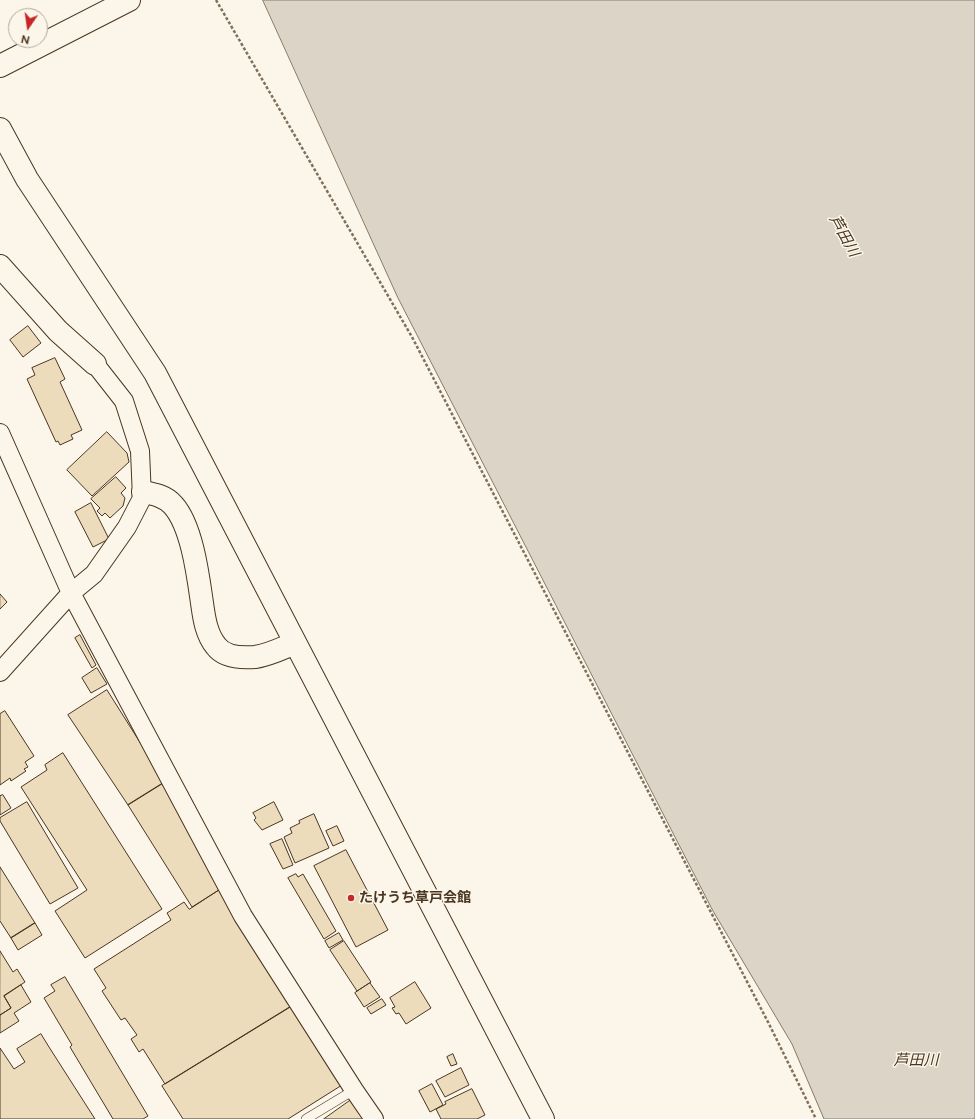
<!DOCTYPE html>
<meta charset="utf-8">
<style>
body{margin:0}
#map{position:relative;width:975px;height:1119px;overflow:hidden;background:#fbf6e9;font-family:Raleway,sans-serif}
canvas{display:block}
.north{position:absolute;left:8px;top:8px;width:40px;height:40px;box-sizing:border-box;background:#fbf6e9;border:1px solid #b4a999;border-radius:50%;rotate:193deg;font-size:11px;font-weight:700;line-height:16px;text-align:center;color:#4a3520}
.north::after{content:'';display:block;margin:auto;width:14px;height:18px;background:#c62828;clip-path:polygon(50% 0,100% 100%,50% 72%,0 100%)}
</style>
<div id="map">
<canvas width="975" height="1119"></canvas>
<div class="north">N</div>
</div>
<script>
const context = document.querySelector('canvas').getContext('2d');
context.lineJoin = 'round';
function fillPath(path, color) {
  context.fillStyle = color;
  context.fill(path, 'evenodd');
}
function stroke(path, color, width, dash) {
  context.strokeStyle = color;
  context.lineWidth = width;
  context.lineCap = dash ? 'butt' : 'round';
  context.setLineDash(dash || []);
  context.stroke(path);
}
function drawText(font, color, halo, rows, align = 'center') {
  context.font = font + ' Raleway,"Noto Sans JP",sans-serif';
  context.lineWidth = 3;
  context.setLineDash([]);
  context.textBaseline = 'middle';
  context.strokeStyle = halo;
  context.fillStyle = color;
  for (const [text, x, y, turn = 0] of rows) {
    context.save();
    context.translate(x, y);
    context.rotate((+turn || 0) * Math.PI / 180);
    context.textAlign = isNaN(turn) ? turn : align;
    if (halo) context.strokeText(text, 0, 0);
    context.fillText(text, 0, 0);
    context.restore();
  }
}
const water = new Path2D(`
 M 263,0 L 975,0 L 975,1119 L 824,1119 L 792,1044 L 713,911 L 398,298 Z`);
const building = new Path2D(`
 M 28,326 L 41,343 L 23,357 L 10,340 Z
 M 55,358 L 65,379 L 60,382 L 82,430 L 71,435 L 73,439 L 60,445 L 58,441 L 56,442 L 27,379 L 35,375 L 32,368 Z
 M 107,432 L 127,453 L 129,462 L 92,496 L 67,470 Z
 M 116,477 L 126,488 L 121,493 L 125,498 L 123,506 L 110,518 L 105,513 L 102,516 L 97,511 L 100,508 L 91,499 Z
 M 91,503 L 109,539 L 93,547 L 75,512 Z
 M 0,594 L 7,602 L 0,609 Z
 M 80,635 L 96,665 L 92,668 L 75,638 Z
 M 97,668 L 107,684 L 91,693 L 82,678 Z
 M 107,690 L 165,782 L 128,805 L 68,715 Z
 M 5,711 L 34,756 L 25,762 L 28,767 L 24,769 L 26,771 L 11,781 L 10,778 L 0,785 L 0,714 Z
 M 63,753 L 162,909 L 85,958 L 55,911 L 87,890 L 21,787 L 47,770 L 45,765 Z
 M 165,782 L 227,885 L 192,907 L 128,805 Z
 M 3,795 L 11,808 L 0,815 L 0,796 Z
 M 27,802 L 78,888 L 50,904 L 0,821 L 0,818 Z
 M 274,802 L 283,820 L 262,830 L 254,820 L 256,818 L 253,813 Z
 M 314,814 L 329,848 L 295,863 L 284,837 L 292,833 L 290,828 L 300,823 L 299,821 Z
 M 337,826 L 344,841 L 333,846 L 326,831 Z
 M 282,839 L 293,865 L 283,869 L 270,844 Z
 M 346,850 L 388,930 L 356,947 L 314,866 Z
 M 0,867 L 35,923 L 11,938 L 0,921 Z
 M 296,874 L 298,877 L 303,874 L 336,931 L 324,939 L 288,878 Z
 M 227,885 L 300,1001 L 165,1084 L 143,1049 L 139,1052 L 131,1039 L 137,1035 L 125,1018 L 121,1020 L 102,991 L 106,988 L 94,969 L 171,920 L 167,913 L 184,902 L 189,909 Z
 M 35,923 L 42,935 L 18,950 L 11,938 Z
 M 339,933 L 343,940 L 329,948 L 325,941 Z
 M 344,941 L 371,982 L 357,991 L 330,950 Z
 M 0,951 L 13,972 L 17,969 L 25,982 L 4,996 L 11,1008 L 0,1015 Z
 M 65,977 L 148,1116 L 143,1119 L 113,1119 L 70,1047 L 72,1045 L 44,998 L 55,991 L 51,985 Z
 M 415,982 L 431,1008 L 406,1024 L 399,1013 L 396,1014 L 392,1008 L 395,1007 L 390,998 Z
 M 370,983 L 380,997 L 364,1007 L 355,993 Z
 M 21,985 L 31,1002 L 14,1013 L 19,1021 L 0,1033 L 0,1015 L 11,1008 L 4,996 Z
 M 382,999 L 386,1005 L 371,1014 L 367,1008 Z
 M 300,1001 L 350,1080 L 288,1119 L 183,1119 L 162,1086 Z
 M 41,1034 L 49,1047 L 95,1119 L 0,1119 L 0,1048 L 14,1069 L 25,1062 L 17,1049 Z
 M 453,1054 L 457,1064 L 451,1066 L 447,1057 Z
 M 461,1068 L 469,1085 L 445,1097 L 436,1081 Z
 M 432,1084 L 443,1105 L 430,1112 L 419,1091 Z
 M 472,1089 L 485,1115 L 477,1119 L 441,1119 L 436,1109 L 446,1104 L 445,1102 Z
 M 358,1095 L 372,1119 L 324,1119 Z`);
const path = new Path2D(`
 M 216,0 L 412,337 L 768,1022 L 816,1119`);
const service = new Path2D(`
 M 306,1119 L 354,1090`);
const minor = new Path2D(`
 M 0,433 L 71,593 L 243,916 L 354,1090 L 374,1119
 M 0,672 L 71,593 L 94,574 L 127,527 L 142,498 L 140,451 L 124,401 L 95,364`);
const tertiary = new Path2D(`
 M 0,129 L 27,179 L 155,373 L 543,1119
 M 0,266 L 58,331 L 95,364
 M 143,492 C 154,494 165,496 173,505 C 192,526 198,575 202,603 C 204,617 206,634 216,646 C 224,657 242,658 255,657 C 269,655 283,648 295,643`);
const primary = new Path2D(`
 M 0,66 L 129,0`);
const markers = [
 [351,898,4,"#c62828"]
];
const poiNames = [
 ["たけうち草戸会館",359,898]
];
const waterNames = [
 ["芦田川",844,236,61],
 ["芦田川",916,1060]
];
fillPath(water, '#dcd4c6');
stroke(water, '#887966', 1);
fillPath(building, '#ecdcbc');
stroke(building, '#4a3520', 1);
stroke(service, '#4a3520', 10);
stroke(minor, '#4a3520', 20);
stroke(tertiary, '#4a3520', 24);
stroke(primary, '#4a3520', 24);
stroke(path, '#7f6f5c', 2.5, [3, 2]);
stroke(service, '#fbf6e9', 9);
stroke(minor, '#fbf6e9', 18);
stroke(tertiary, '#fbf6e9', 22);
stroke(primary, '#fbf6e9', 22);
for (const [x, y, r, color] of markers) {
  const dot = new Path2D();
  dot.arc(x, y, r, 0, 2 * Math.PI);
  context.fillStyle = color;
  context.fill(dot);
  stroke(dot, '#fbf6e9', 1.5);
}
drawText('bold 14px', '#4a3520', '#fbf6e9', poiNames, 'left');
drawText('italic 15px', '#4a3520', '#fbf6e9', waterNames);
</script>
